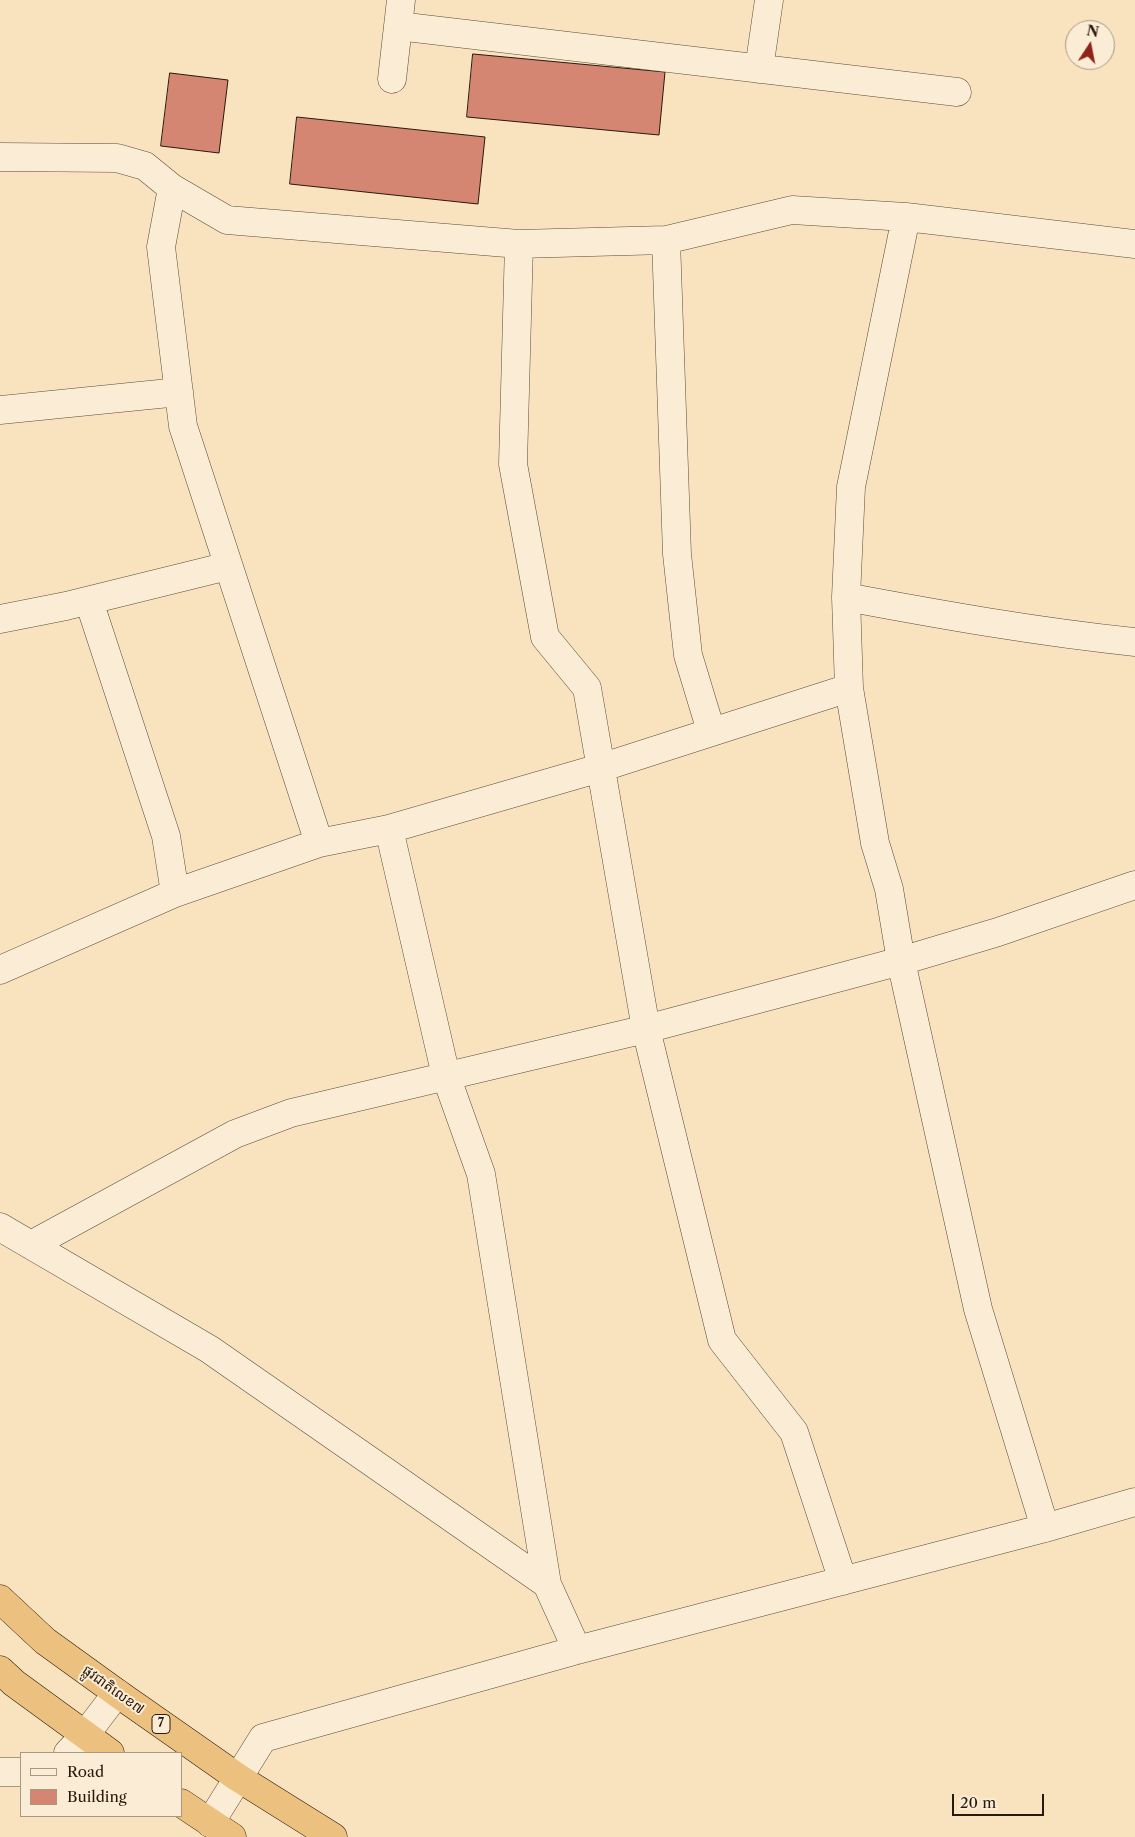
<!DOCTYPE html>
<meta charset="utf-8">
<style>
body{margin:0}
#map{position:relative;width:1135px;height:1837px;overflow:hidden;background:#f9e2be;font-family:"Libre Caslon Text",serif}
canvas{display:block}
.legend{position:absolute;left:20px;top:1752px;width:162px;height:65px;box-sizing:border-box;background:#fbecd5;border:1px solid #a79885;margin:0;padding:6px 9px;list-style:none;font-size:15px;color:#28190d}
.legend li{display:flex;align-items:center;gap:10px;height:25px}
.legend b{width:25px;border:1px solid #a79885}
.north{position:absolute;left:1065px;top:20px;width:50px;height:50px;box-sizing:border-box;background:#fbecd5;border:1px solid #a79885;border-radius:50%;rotate:11deg;font-size:14px;font-weight:700;line-height:20px;text-align:center;color:#28190d}
.north::after{content:'';display:block;margin:auto;width:18px;height:22px;background:#8f2418;clip-path:polygon(50% 0,100% 100%,50% 72%,0 100%)}
.scale{position:absolute;left:952px;top:1794px;width:92px;height:22px;box-sizing:border-box;border:2px solid #28190d;border-top:0;padding-left:6px;font-size:15px;line-height:18px;white-space:nowrap;color:#28190d;-webkit-text-stroke:4px #fbecd5;paint-order:stroke}
</style>
<div id="map">
<canvas width="1135" height="1837"></canvas>
<ul class="legend">
<li><b style="height:6px;background:#fbecd5"></b>Road</li>
<li><b style="height:14px;background:#d48672"></b>Building</li>
</ul>
<div class="north">N</div>
<div class="scale">20 m</div>
</div>
<script>
const context = document.querySelector('canvas').getContext('2d');
context.lineJoin = 'round';
function fillPath(path, color) {
  context.fillStyle = color;
  context.fill(path, 'evenodd');
}
function stroke(path, color, width, dash) {
  context.strokeStyle = color;
  context.lineWidth = width;
  context.lineCap = dash ? 'butt' : 'round';
  context.setLineDash(dash || []);
  context.stroke(path);
}
function drawText(font, color, halo, rows, align = 'center') {
  context.font = font + ' "Libre Caslon Text","Noto Sans Khmer",serif';
  context.lineWidth = 4;
  context.setLineDash([]);
  context.textBaseline = 'middle';
  context.strokeStyle = halo;
  context.fillStyle = color;
  for (const [text, x, y, turn = 0] of rows) {
    context.save();
    context.translate(x, y);
    context.rotate((+turn || 0) * Math.PI / 180);
    context.textAlign = isNaN(turn) ? turn : align;
    if (halo) context.strokeText(text, 0, 0);
    context.fillText(text, 0, 0);
    context.restore();
  }
}
const building = new Path2D(`
 M 473,54 L 665,72 L 659,135 L 467,117 Z
 M 170,73 L 228,80 L 219,153 L 161,146 Z
 M 297,117 L 485,137 L 478,204 L 290,184 Z`);
const minor = new Path2D(`
 M 398,26 L 957,92
 M 759,69 L 769,0
 M 392,79 L 401,0
 M 0,157 L 117,158 L 145,166 L 172,188 L 227,220 L 519,244 L 666,240 L 792,210 L 906,217 L 1135,244
 M 172,188 L 161,247 L 183,426 L 319,843 L 389,829 L 446,1076 L 481,1174 L 547,1584 L 577,1650
 M 906,217 L 851,487 L 846,597 L 849,688 L 875,843 L 889,889 L 901,961 L 978,1309 L 1045,1528
 M 666,240 L 677,554 L 688,655 L 711,731
 M 519,244 L 513,464 L 545,637 L 587,688 L 646,1029 L 722,1340 L 794,1432 L 843,1581
 M 0,410 L 179,392
 M 846,597 C 942,615 1038,632 1135,642
 M 89,601 L 166,836 L 175,893
 M 0,619 L 66,606 L 228,566
 M 389,829 L 600,768 L 849,688
 M 0,970 L 175,893 L 319,843
 M 0,1227 L 209,1349 L 547,1584
 M 31,1245 L 235,1134 L 291,1113 L 646,1029 L 901,961 L 998,932 L 1135,885
 M 68,1753 L 85,1735 L 117,1693
 M 0,1772 L 21,1772
 M 210,1823 L 263,1738 L 577,1650 L 1045,1528 L 1135,1502`);
const highway = new Path2D(`
 M 0,1599 L 45,1641 L 117,1693 L 237,1777 L 333,1837
 M 0,1670 L 14,1683 L 110,1753
 M 181,1803 L 232,1837`);
const shields = [
 [161,1724,18]
];
const shieldNames = [
 ["7",161,1724]
];
const streetNames = [
 ["ផ្លូវជាតិលេខ៧",113,1690,36]
];
fillPath(building, '#d48672');
stroke(building, '#28190d', 1);
stroke(minor, '#5c4b39', 29);
stroke(highway, '#28190d', 29);
stroke(minor, '#fbecd5', 28);
stroke(highway, '#ecc17f', 28);
for (const [x, y, w] of shields) {
  const box = new Path2D();
  box.roundRect(x - w / 2, y - 9.5, w, 19, 4);
  context.fillStyle = '#fbecd5';
  context.fill(box);
  stroke(box, '#28190d', 1);
}
drawText('bold 12px', '#28190d', null, shieldNames);
drawText('14px', '#28190d', '#fbecd5', streetNames);
</script>
